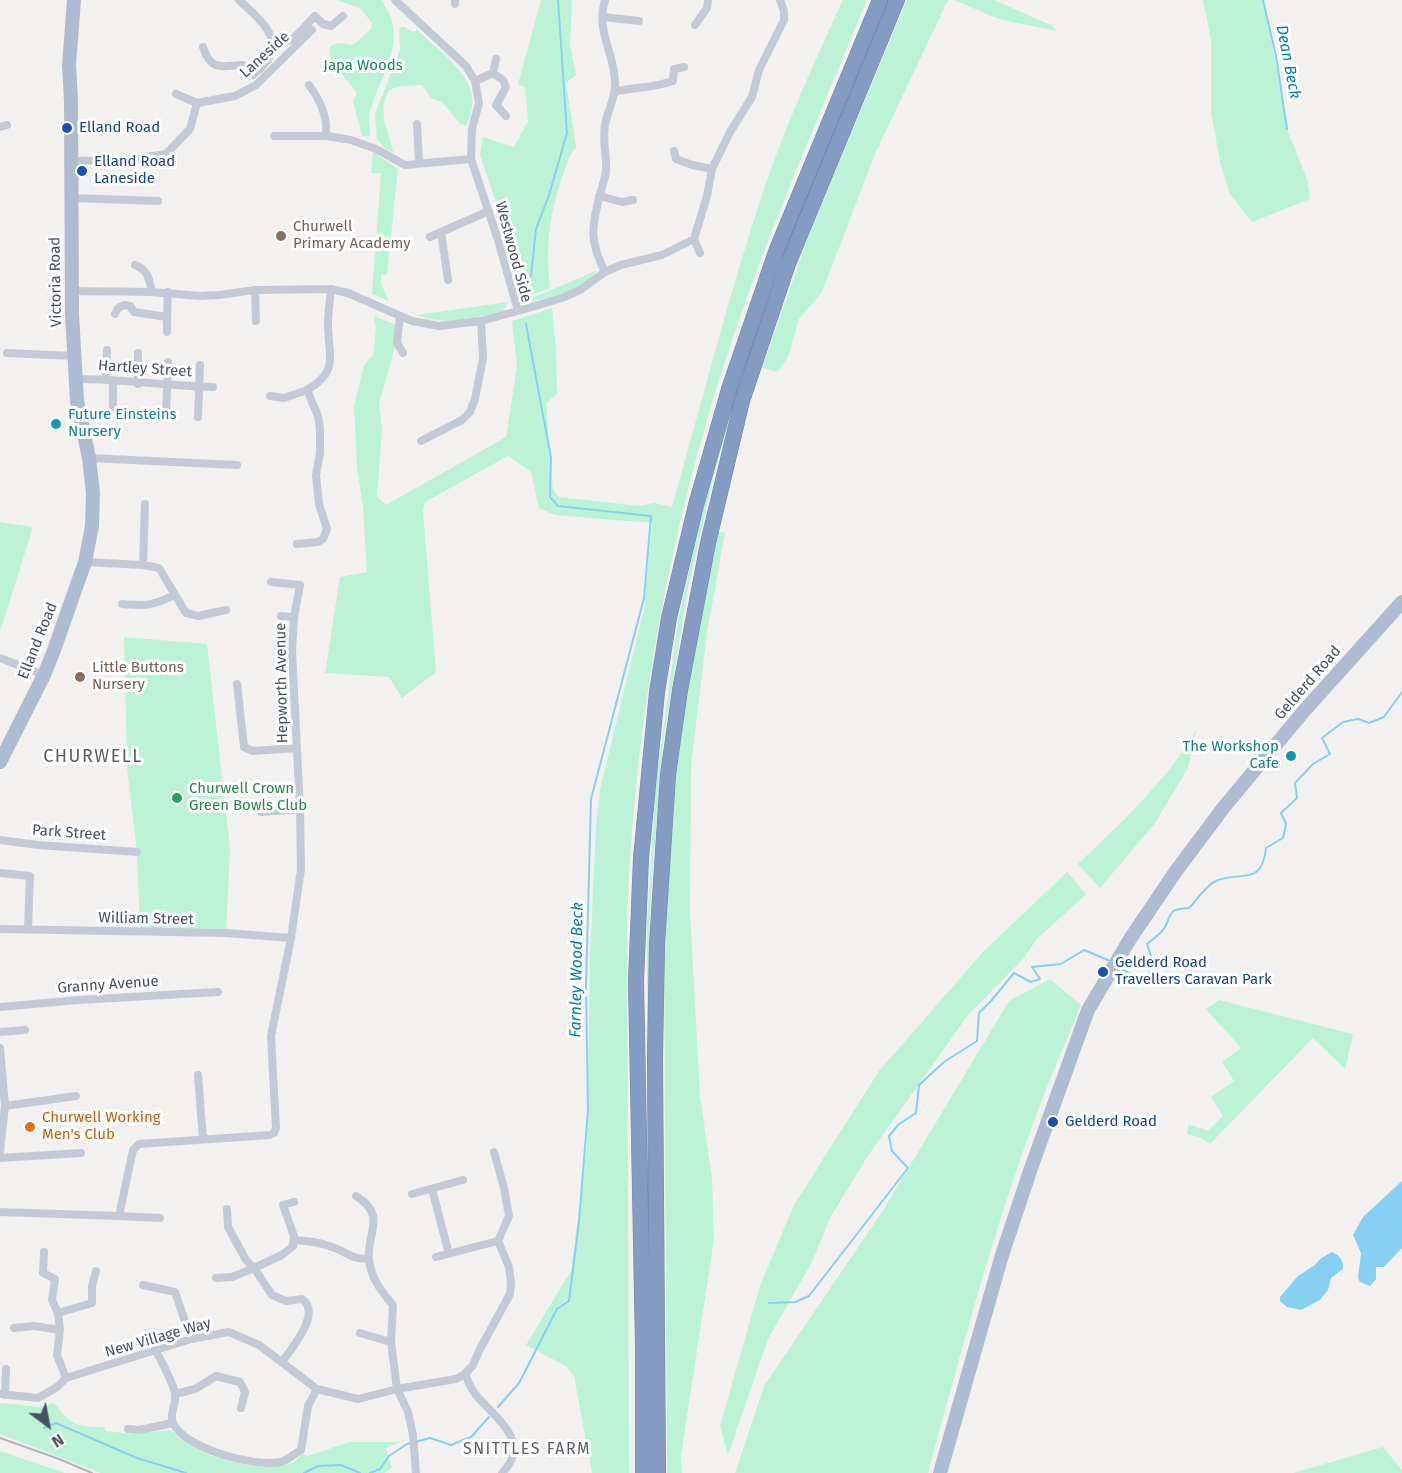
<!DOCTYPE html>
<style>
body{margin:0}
#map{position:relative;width:1402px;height:1473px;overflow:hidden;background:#f3f0f0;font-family:"Fira Sans",sans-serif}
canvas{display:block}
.north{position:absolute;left:18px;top:1395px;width:60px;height:60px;-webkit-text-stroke:4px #fff;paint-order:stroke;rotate:148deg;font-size:16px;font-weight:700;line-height:24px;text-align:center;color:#46515f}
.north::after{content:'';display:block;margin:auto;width:21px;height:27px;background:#46515f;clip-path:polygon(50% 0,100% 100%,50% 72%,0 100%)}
</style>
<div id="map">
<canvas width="1402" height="1473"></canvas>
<div class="north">N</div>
</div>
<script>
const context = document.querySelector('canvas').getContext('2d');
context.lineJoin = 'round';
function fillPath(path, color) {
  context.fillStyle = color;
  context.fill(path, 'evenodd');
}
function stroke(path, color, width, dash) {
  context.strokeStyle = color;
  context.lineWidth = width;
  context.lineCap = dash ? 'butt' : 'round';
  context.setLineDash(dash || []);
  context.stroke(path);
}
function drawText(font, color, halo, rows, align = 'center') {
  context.font = font + ' "Fira Sans",sans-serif';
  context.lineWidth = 6;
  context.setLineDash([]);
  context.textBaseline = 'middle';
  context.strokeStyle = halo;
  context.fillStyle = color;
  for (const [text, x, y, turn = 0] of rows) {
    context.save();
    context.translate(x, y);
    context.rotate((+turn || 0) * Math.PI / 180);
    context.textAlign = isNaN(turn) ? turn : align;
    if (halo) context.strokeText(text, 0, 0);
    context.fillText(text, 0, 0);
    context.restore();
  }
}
const green = new Path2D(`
 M 337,0 L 381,0 C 411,39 381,73 370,112 C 368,120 371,128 370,136 L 362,136 L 353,101 L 357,94 C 349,78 327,67 330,46 L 339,43 L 353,45 L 371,29 L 372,23 L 360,8 Z
 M 541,0 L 572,0 L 570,44 L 576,75 L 566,83 L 576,147 C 568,157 565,169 561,181 C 548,221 546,246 550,288 L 526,297 L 515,277 L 507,251 L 502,220 L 480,155 L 483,137 L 514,147 L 528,121 L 525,87 L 518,84 Z
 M 843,0 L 867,0 C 814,128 757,257 716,390 C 663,563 634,737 627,918 L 629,1473 L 592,1473 L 574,1376 L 566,1366 L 526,1345 L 571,1271 L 587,1145 L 590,956 L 596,826 L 600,789 L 644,610 L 652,523 L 555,515 L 539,508 L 531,472 L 508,456 L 425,502 L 423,511 L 436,672 L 402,698 L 389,677 L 325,673 L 340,577 L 367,572 L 363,507 L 357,467 L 354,406 L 364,365 L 373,355 L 376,328 L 374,316 L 396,325 L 395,347 L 379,404 L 382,431 L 377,497 L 386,505 L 506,437 L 517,366 L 512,321 L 552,308 L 556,349 L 557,394 L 546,403 L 553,490 L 559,497 L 640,506 L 654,503 L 672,507 C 702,401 729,294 764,189 C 785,127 815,60 843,0 Z
 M 888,0 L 891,0 L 736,398 L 717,463 L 688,589 L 664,735 L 653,864 L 649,933 L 651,1351 L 647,1217 L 647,923 L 655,790 L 678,622 L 699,522 L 734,396 L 774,276 Z
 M 907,0 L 948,0 L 875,154 L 822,292 L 799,319 L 788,357 L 778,372 L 762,368 L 810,232 Z
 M 954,0 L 994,0 L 1053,26 L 1056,31 L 999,19 Z
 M 1203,0 L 1264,0 L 1288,132 L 1307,179 L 1310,199 L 1252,222 L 1230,194 L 1220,162 L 1211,112 L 1211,40 Z
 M 399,27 L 405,27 L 413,32 L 417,30 C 436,48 478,77 472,107 C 471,113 469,119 467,125 L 461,125 L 442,102 L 431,98 L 422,85 C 410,86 400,85 389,90 C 376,112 389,130 393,152 L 385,149 L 377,139 L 375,114 L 400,50 Z
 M 373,152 L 398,169 L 387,274 L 381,275 L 381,284 L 389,301 L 372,294 L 381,173 L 371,173 Z
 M 596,271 C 588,289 548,298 531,302 L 530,299 Z
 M 508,302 L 503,311 C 468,320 451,326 416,315 Z
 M 0,522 L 33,527 L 0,632 Z
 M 716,531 L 725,533 L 707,632 L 691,766 L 690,913 L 700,1096 L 712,1178 L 714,1239 L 681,1455 L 682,1473 L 667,1473 L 664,936 L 672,800 L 682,713 Z
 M 124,637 L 207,644 L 230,848 L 226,933 L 140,933 L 137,852 L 127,767 Z
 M 1196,730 L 1188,768 L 1155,823 L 1100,888 L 1078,864 C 1119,825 1168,780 1196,730 Z
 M 1067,872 L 1086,894 L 1036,940 L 1024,958 L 968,1015 L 867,1157 L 830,1218 L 812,1262 L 768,1339 L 728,1455 L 720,1426 L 760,1286 L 794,1205 L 879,1071 L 983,952 Z
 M 1050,979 L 1081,1005 C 1070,1033 1057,1061 1046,1089 C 998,1213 963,1345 928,1473 L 735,1473 L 764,1386 L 882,1212 L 1009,1001 Z
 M 1219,1000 L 1353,1034 L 1345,1069 L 1313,1038 L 1210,1144 L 1202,1138 L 1187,1134 L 1189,1124 L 1208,1131 L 1223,1116 L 1211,1097 L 1234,1081 L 1222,1062 L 1241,1048 L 1206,1009 Z
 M 0,1403 L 41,1407 L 54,1403 C 73,1426 75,1427 104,1427 L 106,1431 L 131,1434 L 170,1430 L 183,1441 L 208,1455 L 242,1464 L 283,1466 L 294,1462 L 302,1454 L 308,1456 L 349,1442 L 397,1442 L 407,1439 L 386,1448 L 392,1468 L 384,1473 L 101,1473 L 0,1434 Z
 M 1383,1447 L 1402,1470 L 1402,1473 L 1293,1473 Z
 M 0,1451 L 65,1473 L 0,1473 Z`);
const water = new Path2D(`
 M 1402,1181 L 1402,1248 L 1384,1267 L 1376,1267 L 1376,1279 L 1370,1286 L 1360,1282 L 1358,1278 L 1361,1253 L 1353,1235 L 1363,1217 Z
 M 1332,1252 C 1339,1255 1344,1260 1343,1269 L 1331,1278 L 1328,1290 L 1320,1300 L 1301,1310 L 1287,1307 L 1280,1301 L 1280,1297 L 1298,1276 L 1315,1265 L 1320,1259 Z`);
const stream = new Path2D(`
 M 1263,0 L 1276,56 L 1287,129
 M 531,276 L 536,229 L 549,195 L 567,133 L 558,0
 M 1121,969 L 1138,978 L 1146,977 C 1158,962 1151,959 1147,944 C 1154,938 1160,935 1165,927 C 1172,913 1168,909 1189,908 C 1198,899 1204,887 1216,881 C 1239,870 1262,888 1266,848 L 1283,838 L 1286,824 L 1281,813 L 1297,798 L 1295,783 L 1313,764 L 1330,754 L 1322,738 L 1343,722 L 1358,719 L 1369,723 L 1384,717 L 1402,692
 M 769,1303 L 795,1302 L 809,1296 L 908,1168 L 892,1151 L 889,1136 L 898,1125 L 916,1113 L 919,1085 L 944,1062 L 977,1041 L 979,1013 L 991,1001 L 1014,973 L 1031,982 L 1040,979 L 1032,967 L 1061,964 L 1084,950 L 1108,960
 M 498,1407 L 519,1383 L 557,1309 L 569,1301 L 579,1222 L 588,1110 L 586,986 L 591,799 L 644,598 L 651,516 L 558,506 L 550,497 L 551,458 L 526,324
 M 44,1428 L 56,1423 L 137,1458 L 186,1473
 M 304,1473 L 318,1466 L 341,1465 L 360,1473
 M 370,1473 L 380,1469 L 389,1456 L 407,1444 L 430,1438 L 451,1445 L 471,1437 L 489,1417`);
const street = new Path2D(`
 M 605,0 C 595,32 616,55 615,85 C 615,99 607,112 605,125 C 602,140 607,156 606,171 C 605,180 601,189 599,198 C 591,230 590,242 605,272
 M 455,4 L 455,0
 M 603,17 L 639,21
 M 695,25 L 707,8 L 708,0
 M 274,46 L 293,39 L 315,16 L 323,24 L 331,26 L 343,16
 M 203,47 C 211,72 222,66 243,65 L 253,75 C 291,45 266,25 239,0
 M 493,73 L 496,59
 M 475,81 L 493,73 L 503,80 L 506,87 L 496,105 L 506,116
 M 309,85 C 320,100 328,116 326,136
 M 614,92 C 634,87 654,88 673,81 L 674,69 L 684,67
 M 197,103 L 235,96 L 256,85 L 312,30
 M 417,124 L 419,162
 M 0,127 L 7,125
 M 274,136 L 326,136 L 351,140 L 376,149 L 405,165 L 471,159
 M 674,151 L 676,159 L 692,165 L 712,169
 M 72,161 L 123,160 L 166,154 L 190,129 L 197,103 L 176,94
 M 599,196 L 622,202 L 633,200
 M 72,198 L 158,201
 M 430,237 L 441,232
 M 694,239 L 700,253
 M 135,265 C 148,270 149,278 152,292
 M 448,280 L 441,232 L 489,211
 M 255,290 L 256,321
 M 72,291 L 152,292 L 200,296 L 219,295 L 255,290 L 331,289 L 348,293 L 412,321 L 439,326 L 481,321 L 518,311 L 498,240 L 471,159 L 472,129 L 479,103 L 475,81 L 466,66 L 395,0
 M 518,311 L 562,298 L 580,290 L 605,272 L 621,265 L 662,255 L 694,239 L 707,196 L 712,169 L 730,132 L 752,97 L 759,70 L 784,20 L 784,11 L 780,0
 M 115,314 L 118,308 L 124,305 L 130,306 L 134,312 L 167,317 L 168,292
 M 400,316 L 397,343 L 403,353
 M 167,317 L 167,332
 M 7,353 L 74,356
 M 76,379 C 122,379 167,386 213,387
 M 106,379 L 107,350
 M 113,380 L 113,409
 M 138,384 L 138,353
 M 270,396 L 284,398 L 307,390
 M 166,416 L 168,362
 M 198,417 L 200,365
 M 421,441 L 462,420 L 470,412 L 475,399 L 483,358 L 481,321
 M 89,458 L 237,465
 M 297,544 L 318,542 L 323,539 L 327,529 L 319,504 L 316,475 L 320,453 L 320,429 L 318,416 L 307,390 C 340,371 328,356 328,323 C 328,312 330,300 331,289
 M 85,562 L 143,565 L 159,568 L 186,613 L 198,616 L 226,610
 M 143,565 L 145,504
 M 122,604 C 145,606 153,606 174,595
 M 281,616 L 294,617
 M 0,658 L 44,675
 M 237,684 L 244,747 L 253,751 L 297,748
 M 261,812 L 300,809
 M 0,840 L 38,845 L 137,852
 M 0,873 L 30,876 L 28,929
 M 0,929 L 226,933 L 291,938
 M 0,1007 L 78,1000 L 218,992
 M 0,1032 L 25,1030
 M 0,1048 L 5,1106 L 0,1151
 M 198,1075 L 203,1139
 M 5,1106 L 76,1096
 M 0,1158 L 81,1153
 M 432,1189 L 449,1254
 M 412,1194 L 463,1180
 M 356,1196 C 388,1216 366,1232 369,1260 C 371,1278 381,1291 393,1305 L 391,1342 L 397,1389 L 408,1412 L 413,1435 L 416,1473
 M 227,1209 L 228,1227 L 246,1260 L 254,1268 L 282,1255 L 293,1246 L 294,1236 L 283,1205 L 294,1202
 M 0,1212 L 119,1216 L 133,1150 L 139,1144 L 270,1135 L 274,1133 L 276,1128 L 271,1036 L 291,938 L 301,869 L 300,809 L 292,651 L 294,617 L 300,585 L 271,582
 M 119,1216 L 160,1218
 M 294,1240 C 308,1241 320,1242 332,1247 C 350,1253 347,1258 368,1259
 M 44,1252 L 43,1273 L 55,1279 L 52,1300 L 58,1313 L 60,1330 L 57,1355 L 66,1378
 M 436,1257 L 498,1241
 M 216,1278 L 232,1277 L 254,1268 L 272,1295 L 286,1301 L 302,1299 C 322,1313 292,1348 282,1362
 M 143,1285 L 175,1292 L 191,1339
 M 58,1313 L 92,1303 L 92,1286 L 96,1271
 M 14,1328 L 34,1326 L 60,1330
 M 360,1333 L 391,1342
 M 156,1351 C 161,1361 174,1384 175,1394 C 177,1405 168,1414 174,1425 C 189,1450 254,1467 281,1462 C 287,1461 295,1453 301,1450 L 308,1406 L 317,1389
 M 465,1374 C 468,1381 471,1389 476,1395 C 495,1418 533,1442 502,1473
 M 0,1394 L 38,1398 L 57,1387 L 66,1378 L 191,1339 L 229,1332 L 259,1345 L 317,1389 L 358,1399 L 397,1389 L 456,1379 L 465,1374 L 473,1365 L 479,1351 L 510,1294 L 511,1282 L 509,1267 L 498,1241 L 509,1216 L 504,1188 L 494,1152
 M 175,1394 L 195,1389 L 216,1376 L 240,1382 L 245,1392 L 241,1408
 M 5,1395 L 6,1369
 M 128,1429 L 139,1430 L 173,1423`);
const primary = new Path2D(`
 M 0,762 L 44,675 L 54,650 L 85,562 L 92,526 L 93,493 L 89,458 L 77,401 L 72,314 L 71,101 L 69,65 L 74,0
 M 940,1473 L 1002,1255 L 1030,1171 L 1088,1010 L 1130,939 L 1176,871 L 1224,807 L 1304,711 L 1402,602`);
const highway = new Path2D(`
 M 643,1473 L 643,1347 L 636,981 L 641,858 L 657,692 L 669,618 L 696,505 L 730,386 L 777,249 L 880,0
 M 658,1473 L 655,1058 L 657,944 L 668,775 L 680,690 L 708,543 L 742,401 L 788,264 L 897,0`);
const rail = new Path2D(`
 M 0,1438 L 59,1459 L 92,1473`);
const markers = [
 [67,128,6,"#1a4fb4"],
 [82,171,6,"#1a4fb4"],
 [281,236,6,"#8d6e63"],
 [56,424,6,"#0f9aa8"],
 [80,677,6,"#8d6e63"],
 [1291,756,6,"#0f9aa8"],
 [177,798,6,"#2e9e5b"],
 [1103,972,6,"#1a4fb4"],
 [1053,1122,6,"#1a4fb4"],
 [30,1127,6,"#e8710a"]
];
const streetNames = [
 ["Laneside",265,55,-42],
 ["Westwood Side",513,252,75],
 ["Victoria Road",56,282,-91],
 ["Hartley Street",145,369,4],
 ["Elland Road",38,641,-68],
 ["Hepworth Avenue",282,683,-91],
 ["Gelderd Road",1308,683,-49],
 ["Park Street",69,833,4],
 ["William Street",146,919,1],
 ["Granny Avenue",108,985,-4],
 ["New Village Way",158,1338,-16]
];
const parkNames = [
 ["Japa Woods",363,66]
];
const transitNames = [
 ["Elland Road",79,128],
 ["Elland Road",94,162],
 ["Laneside",94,179],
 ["Gelderd Road",1115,963],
 ["Travellers Caravan Park",1115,980],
 ["Gelderd Road",1065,1122]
];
const educationNames = [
 ["Churwell",293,227],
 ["Primary Academy",293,244],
 ["Little Buttons",92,668],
 ["Nursery",92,685]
];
const cultureNames = [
 ["Future Einsteins",68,415],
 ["Nursery",68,432],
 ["The Workshop",1279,747,"right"],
 ["Cafe",1279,764,"right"]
];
const leisureNames = [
 ["Churwell Crown",189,789],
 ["Green Bowls Club",189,806]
];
const foodNames = [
 ["Churwell Working",42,1118],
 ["Men's Club",42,1135]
];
const waterNames = [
 ["Dean Beck",1288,62,79],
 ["Farnley Wood Beck",577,970,-89]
];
const neighbourhoodNames = [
 ["SNITTLES FARM",527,1450]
];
const quarterNames = [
 ["CHURWELL",93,757]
];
fillPath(green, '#bcf3d7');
fillPath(water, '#86d0f3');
stroke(stream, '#86d0f3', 2);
stroke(highway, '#6f86ae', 16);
stroke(street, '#c3cad6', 8);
stroke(primary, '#aebcd1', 14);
stroke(highway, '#849cc2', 15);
stroke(rail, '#b2b4bb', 2);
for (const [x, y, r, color] of markers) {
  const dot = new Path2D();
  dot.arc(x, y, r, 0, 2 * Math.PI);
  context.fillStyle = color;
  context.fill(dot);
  stroke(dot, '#fff', 2);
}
drawText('15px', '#46515f', '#fff', streetNames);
drawText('15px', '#108759', '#fff', parkNames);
drawText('15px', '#164399', '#fff', transitNames, 'left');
drawText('15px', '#785e54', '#fff', educationNames, 'left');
drawText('15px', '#0d838f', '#fff', cultureNames, 'left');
drawText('15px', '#27864d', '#fff', leisureNames, 'left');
drawText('15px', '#c56008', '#fff', foodNames, 'left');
drawText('italic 16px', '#017db7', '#fff', waterNames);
context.letterSpacing = '1.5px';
drawText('16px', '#5c5f66', '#fff', neighbourhoodNames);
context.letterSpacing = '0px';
context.letterSpacing = '1.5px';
drawText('18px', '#5c5f66', '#fff', quarterNames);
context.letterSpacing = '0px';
</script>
